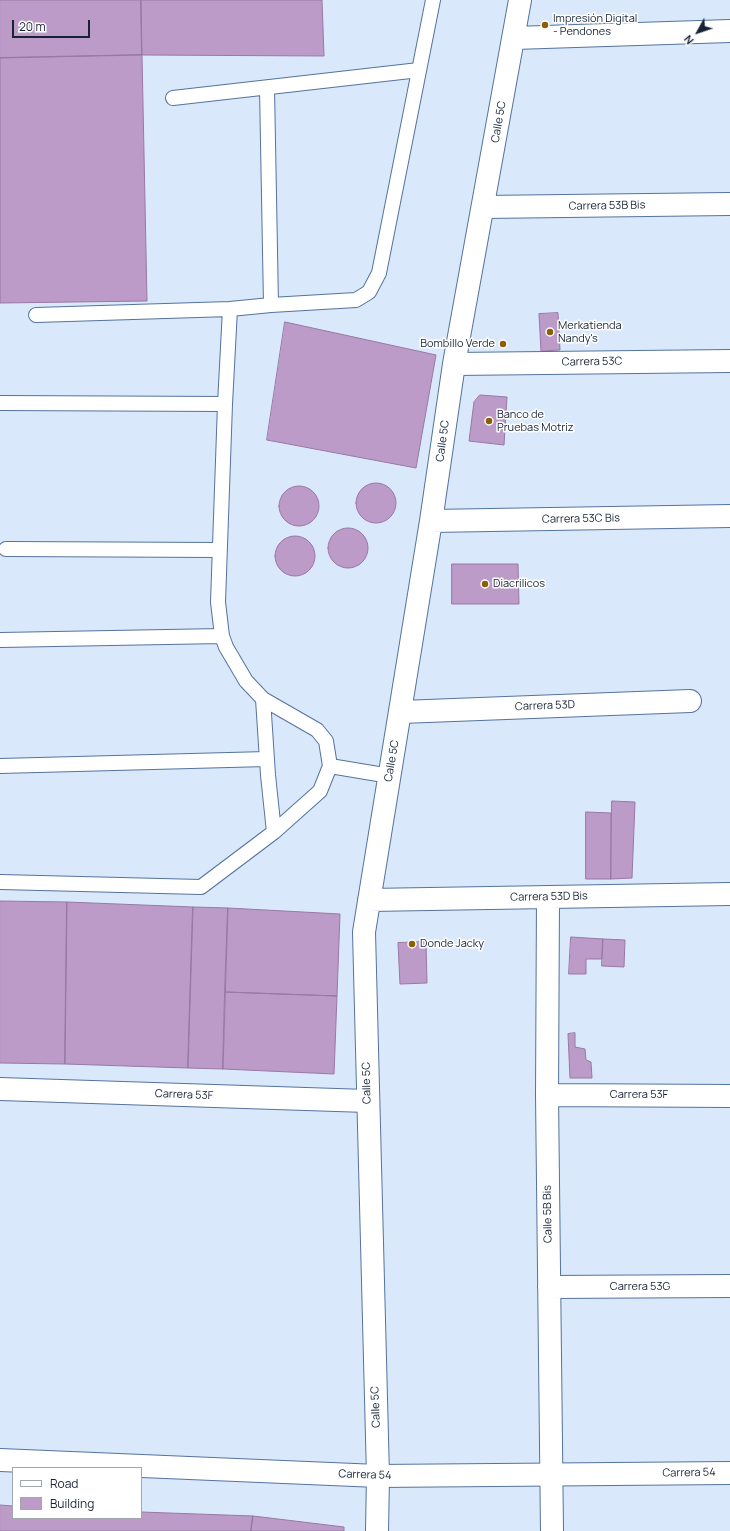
<!DOCTYPE html>
<meta charset="utf-8">
<style>
body{margin:0}
#map{position:relative;width:730px;height:1531px;overflow:hidden;background:#dae8fb;font-family:Manrope,sans-serif}
canvas{display:block}
.legend{position:absolute;left:12px;top:1467px;width:130px;height:52px;box-sizing:border-box;background:#fff;border:1px solid #a2a7ae;margin:0;padding:5px 7px;list-style:none;font-size:12px;color:#172335}
.legend li{display:flex;align-items:center;gap:8px;height:20px}
.legend b{width:20px;border:1px solid #a2a7ae}
.north{position:absolute;left:678px;top:12px;width:40px;height:40px;-webkit-text-stroke:3px #fff;paint-order:stroke;rotate:230deg;font-size:11px;font-weight:700;line-height:16px;text-align:center;color:#172335}
.north::after{content:'';display:block;margin:auto;width:14px;height:18px;background:#172335;clip-path:polygon(50% 0,100% 100%,50% 72%,0 100%)}
.scale{position:absolute;left:12px;top:20px;width:78px;height:18px;box-sizing:border-box;border:2px solid #172335;border-top:0;padding-left:5px;font-size:12px;line-height:14px;white-space:nowrap;color:#172335;-webkit-text-stroke:3px #fff;paint-order:stroke}
</style>
<div id="map">
<canvas width="730" height="1531"></canvas>
<ul class="legend">
<li><b style="height:5px;background:#fff"></b>Road</li>
<li><b style="height:11px;background:#bc9bc9"></b>Building</li>
</ul>
<div class="north">N</div>
<div class="scale">20 m</div>
</div>
<script>
const context = document.querySelector('canvas').getContext('2d');
context.lineJoin = 'round';
function fillPath(path, color) {
  context.fillStyle = color;
  context.fill(path, 'evenodd');
}
function stroke(path, color, width, dash) {
  context.strokeStyle = color;
  context.lineWidth = width;
  context.lineCap = dash ? 'butt' : 'round';
  context.setLineDash(dash || []);
  context.stroke(path);
}
function drawText(font, color, halo, rows, align = 'center') {
  context.font = font + ' Manrope,sans-serif';
  context.lineWidth = 3;
  context.setLineDash([]);
  context.textBaseline = 'middle';
  context.strokeStyle = halo;
  context.fillStyle = color;
  for (const [text, x, y, turn = 0] of rows) {
    context.save();
    context.translate(x, y);
    context.rotate((+turn || 0) * Math.PI / 180);
    context.textAlign = isNaN(turn) ? turn : align;
    if (halo) context.strokeText(text, 0, 0);
    context.fillText(text, 0, 0);
    context.restore();
  }
}
const building = new Path2D(`
 M 0,0 L 141,0 L 142,55 L 0,58 Z
 M 141,0 L 322,0 L 324,56 L 142,55 Z
 M 142,55 L 147,301 L 0,303 L 0,58 Z
 M 558,313 L 560,350 L 541,351 L 539,314 Z
 M 285,322 L 436,355 L 416,468 L 267,440 Z
 M 480,395 L 507,397 L 504,445 L 469,441 L 474,402 Z
 M356 503a20 20 0 1 1 40 0a20 20 0 1 1-40 0Z
 M279 506a20 20 0 1 1 40 0a20 20 0 1 1-40 0Z
 M328 548a20 20 0 1 1 40 0a20 20 0 1 1-40 0Z
 M275 556a20 20 0 1 1 40 0a20 20 0 1 1-40 0Z
 M 452,564 L 518,564 L 519,604 L 452,604 Z
 M 612,801 L 635,802 L 632,878 L 611,879 Z
 M 586,812 L 611,813 L 611,879 L 586,879 Z
 M 0,901 L 67,902 L 65,1064 L 0,1063 Z
 M 67,902 L 193,907 L 188,1068 L 65,1064 Z
 M 193,907 L 228,908 L 223,1069 L 188,1068 Z
 M 228,908 L 340,914 L 337,996 L 225,992 Z
 M 571,937 L 603,939 L 602,959 L 586,959 L 586,974 L 569,974 Z
 M 603,939 L 625,940 L 624,967 L 602,966 Z
 M 426,942 L 427,983 L 400,984 L 398,943 Z
 M 225,992 L 337,996 L 334,1074 L 223,1069 Z
 M 575,1033 L 575,1047 L 585,1049 L 586,1060 L 591,1062 L 592,1078 L 570,1078 L 568,1034 Z
 M 0,1505 L 13,1506 L 13,1518 L 141,1518 L 141,1512 L 253,1516 L 251,1531 L 0,1531 Z
 M 253,1516 L 344,1527 L 344,1531 L 251,1531 Z`);
const lane = new Path2D(`
 M 267,88 L 271,305
 M 173,98 L 419,70
 M 36,315 L 230,309
 M 0,403 L 225,404 L 230,309 L 271,305 L 356,300 L 369,292 L 379,273 L 433,0
 M 6,549 L 220,550
 M 0,640 L 222,636
 M 263,699 L 268,775 L 274,832
 M 0,766 L 267,759
 M 330,766 L 390,776
 M 0,882 L 201,887 L 274,832 L 320,791 L 330,766 L 326,741 L 317,730 L 263,699 L 246,681 L 226,647 L 222,636 L 218,602 L 225,404`);
const street = new Path2D(`
 M 514,38 L 730,31
 M 483,207 L 730,204
 M 454,364 L 730,361
 M 431,521 L 730,516
 M 401,712 L 690,701
 M 548,898 L 547,1095 L 552,1531
 M 369,900 L 730,894
 M 0,1089 L 367,1101
 M 547,1095 L 730,1096
 M 549,1287 L 730,1286
 M 377,1531 L 378,1476 L 364,932 L 431,521 L 454,364 L 520,0`);
const secondary = new Path2D(`
 M 0,1460 L 378,1476 L 730,1473`);
const markers = [
 [545,25,4,"#8c5f04"],
 [550,332,4,"#8c5f04"],
 [503,344,4,"#8c5f04"],
 [489,421,4,"#8c5f04"],
 [485,584,4,"#8c5f04"],
 [412,944,4,"#8c5f04"]
];
const poiNames = [
 ["Impresión Digital",553,19],
 ["- Pendones",553,32],
 ["Merkatienda",558,326],
 ["Nandy's",558,339],
 ["Bombillo Verde",495,344,"right"],
 ["Banco de",497,415],
 ["Pruebas Motriz",497,428],
 ["Diacrilicos",493,584],
 ["Donde Jacky",420,944]
];
const streetNames = [
 ["Calle 5C",499,122,-80],
 ["Carrera 53B Bis",607,206,-1],
 ["Carrera 53C",592,362,-1],
 ["Calle 5C",443,441,-82],
 ["Carrera 53C Bis",581,519,-1],
 ["Carrera 53D",545,706,-2],
 ["Calle 5C",392,761,-80],
 ["Carrera 53D Bis",549,897,-1],
 ["Calle 5C",367,1083,-91],
 ["Carrera 53F",184,1095,2],
 ["Carrera 53F",639,1095],
 ["Calle 5B Bis",548,1214,-91],
 ["Carrera 53G",640,1287],
 ["Calle 5C",376,1407,-92],
 ["Carrera 54",689,1473,-1],
 ["Carrera 54",365,1475,2]
];
fillPath(building, '#bc9bc9');
stroke(building, '#9878a4', 1);
stroke(lane, '#54739d', 16);
stroke(street, '#54739d', 24);
stroke(secondary, '#54739d', 24);
stroke(lane, '#fff', 14);
stroke(street, '#fff', 22);
stroke(secondary, '#fff', 22);
for (const [x, y, r, color] of markers) {
  const dot = new Path2D();
  dot.arc(x, y, r, 0, 2 * Math.PI);
  context.fillStyle = color;
  context.fill(dot);
  stroke(dot, '#fff', 1.5);
}
drawText('11px', '#172335', '#fff', poiNames, 'left');
drawText('11px', '#172335', '#fff', streetNames);
</script>
